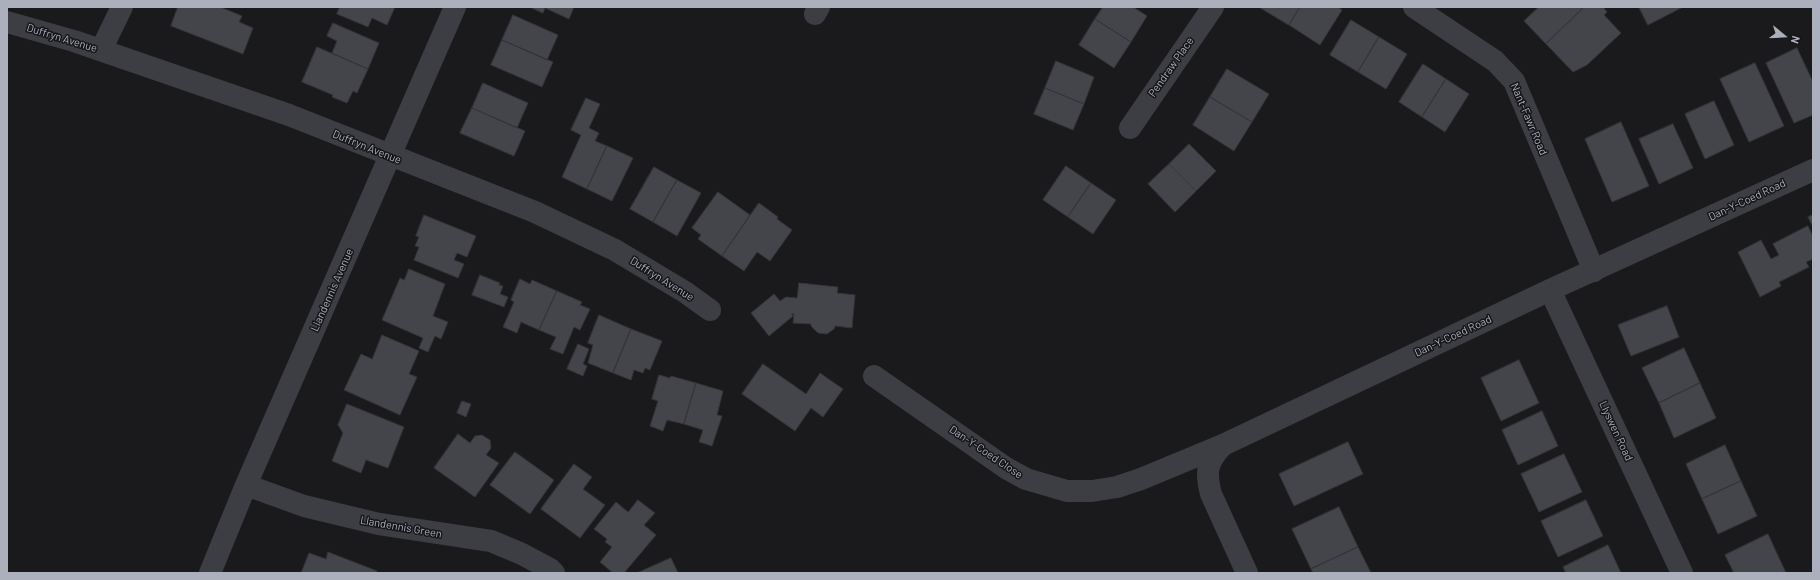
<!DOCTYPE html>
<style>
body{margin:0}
#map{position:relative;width:1820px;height:580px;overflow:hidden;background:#1a1a1d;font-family:Barlow,sans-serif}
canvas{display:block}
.frame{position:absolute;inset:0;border:8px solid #acb0bc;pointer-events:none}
.north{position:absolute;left:1764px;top:16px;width:40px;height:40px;-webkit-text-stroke:3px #151518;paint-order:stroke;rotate:108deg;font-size:11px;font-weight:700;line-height:16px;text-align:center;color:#acb0bc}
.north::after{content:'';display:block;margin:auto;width:14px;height:18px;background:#acb0bc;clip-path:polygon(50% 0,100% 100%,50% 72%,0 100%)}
</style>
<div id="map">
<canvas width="1820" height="580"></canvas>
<div class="frame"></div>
<div class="north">N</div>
</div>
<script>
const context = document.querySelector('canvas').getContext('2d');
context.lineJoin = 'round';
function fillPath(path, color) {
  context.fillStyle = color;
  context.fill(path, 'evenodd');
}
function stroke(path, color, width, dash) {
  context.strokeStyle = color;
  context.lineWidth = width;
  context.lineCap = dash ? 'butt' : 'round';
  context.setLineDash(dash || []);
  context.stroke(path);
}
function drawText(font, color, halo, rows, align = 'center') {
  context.font = font + ' Barlow,sans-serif';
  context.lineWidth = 3;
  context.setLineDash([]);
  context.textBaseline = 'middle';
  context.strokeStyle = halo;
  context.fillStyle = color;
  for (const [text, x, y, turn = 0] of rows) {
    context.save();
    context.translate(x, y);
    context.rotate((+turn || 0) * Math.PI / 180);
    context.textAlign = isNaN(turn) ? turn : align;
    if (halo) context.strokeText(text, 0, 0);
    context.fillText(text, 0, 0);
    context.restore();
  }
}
const building = new Path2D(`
 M 178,7 L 220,7 L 242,16 L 239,22 L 253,28 L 243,54 L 171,26 Z
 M 340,7 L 395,7 L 387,25 L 372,18 L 368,27 L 337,14 Z
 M 530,7 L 574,7 L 569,19 L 545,8 L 543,13 Z
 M 1103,7 L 1133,7 L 1147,16 L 1131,42 L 1095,19 Z
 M 1259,7 L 1300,7 L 1289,25 Z
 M 1300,7 L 1338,7 L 1342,10 L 1320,45 L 1289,25 Z
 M 1539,7 L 1584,7 L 1546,44 L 1524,21 Z
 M 1584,7 L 1603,7 L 1607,12 L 1604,15 L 1621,33 L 1587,65 L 1573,72 L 1546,44 Z
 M 1639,7 L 1683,7 L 1648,25 Z
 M 513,15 L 558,35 L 547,60 L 502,40 Z
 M 1095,19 L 1131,42 L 1114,68 L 1079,45 Z
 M 1351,20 L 1379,37 L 1358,72 L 1330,55 Z
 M 333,23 L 379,43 L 368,69 L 332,53 L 337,41 L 327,36 Z
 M 1379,37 L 1407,54 L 1386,89 L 1358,72 Z
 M 502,40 L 553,62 L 542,87 L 491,65 Z
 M 317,47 L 368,69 L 357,93 L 353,91 L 347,103 L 332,97 L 333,95 L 302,82 Z
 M 1797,48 L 1813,82 L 1813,115 L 1794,123 L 1766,63 Z
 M 1056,61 L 1094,77 L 1084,104 L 1045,88 Z
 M 1755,63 L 1784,126 L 1749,142 L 1720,79 Z
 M 1423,64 L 1446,79 L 1422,117 L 1399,102 Z
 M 1227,69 L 1269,94 L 1252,122 L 1210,97 Z
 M 1446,79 L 1469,94 L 1445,132 L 1422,117 Z
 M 483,83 L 528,103 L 517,128 L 472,108 Z
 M 1045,88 L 1084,104 L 1073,130 L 1034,114 Z
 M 1210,97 L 1252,122 L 1234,151 L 1193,125 Z
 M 586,98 L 600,104 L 589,128 L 599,133 L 595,141 L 607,146 L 587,189 L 562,177 L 581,135 L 571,130 Z
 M 1714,101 L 1734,145 L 1705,159 L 1685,114 Z
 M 472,108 L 525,131 L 514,156 L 460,133 Z
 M 1621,122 L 1649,186 L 1612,202 L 1585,139 Z
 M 1673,124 L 1693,168 L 1659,184 L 1639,139 Z
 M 1189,144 L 1216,171 L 1196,191 L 1169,164 Z
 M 607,146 L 633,158 L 612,201 L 587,189 Z
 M 1169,164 L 1196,191 L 1175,212 L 1148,184 Z
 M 1066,166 L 1091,183 L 1068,217 L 1043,200 Z
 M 654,167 L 677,180 L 653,222 L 630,209 Z
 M 677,180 L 701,193 L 677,236 L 653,222 Z
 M 1091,183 L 1116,200 L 1093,234 L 1068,217 Z
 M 718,192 L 750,215 L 722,256 L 698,239 L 701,235 L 692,228 Z
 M 759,203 L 778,217 L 777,219 L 792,230 L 770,261 L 757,252 L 744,271 L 722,256 Z
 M 424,215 L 476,236 L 467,257 L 457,253 L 454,260 L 464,264 L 458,278 L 414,260 L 419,247 L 415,246 L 419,237 L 416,236 Z
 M 1813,215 L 1813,227 L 1808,217 Z
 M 1808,226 L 1813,237 L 1813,259 L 1806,262 L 1809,267 L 1779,282 L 1781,286 L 1760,297 L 1738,252 L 1761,240 L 1771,259 L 1779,255 L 1773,244 Z
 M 409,269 L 445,284 L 433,316 L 448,322 L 441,339 L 435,336 L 428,352 L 419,348 L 423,338 L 382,320 L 400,278 L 404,280 Z
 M 480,275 L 500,283 L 499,285 L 503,286 L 500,294 L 508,297 L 504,307 L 472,295 Z
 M 520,279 L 530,284 L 532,280 L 557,291 L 539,330 L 521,322 L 517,333 L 503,327 L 514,302 L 511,300 Z
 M 799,283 L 838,287 L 837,293 L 855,295 L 852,328 L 835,326 L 834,329 L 827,334 L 818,333 L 811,326 L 811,324 L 793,323 L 794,314 L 791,314 L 793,316 L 769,336 L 751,313 L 774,294 L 780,301 L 786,297 L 797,298 Z
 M 557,291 L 582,302 L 580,305 L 590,309 L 580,330 L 574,327 L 563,354 L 550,349 L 556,337 L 539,330 Z
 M 1667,306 L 1679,337 L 1631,356 L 1618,325 Z
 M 599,315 L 631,329 L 613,373 L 588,363 L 593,345 L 588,343 Z
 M 631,329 L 662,341 L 650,370 L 645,368 L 643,373 L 634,370 L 631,380 L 613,373 Z
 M 382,335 L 419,351 L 409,374 L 417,377 L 400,415 L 344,390 L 361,354 L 372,359 Z
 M 578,344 L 589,349 L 583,364 L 587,366 L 583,376 L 567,369 Z
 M 1684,348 L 1700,383 L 1659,403 L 1642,368 Z
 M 1519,360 L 1539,403 L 1501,421 L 1481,378 Z
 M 763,364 L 806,394 L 820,373 L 843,389 L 823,417 L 811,408 L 795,431 L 742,394 Z
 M 659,375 L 670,378 L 671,376 L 696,383 L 684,424 L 667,420 L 663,431 L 650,426 L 658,401 L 652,399 Z
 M 696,383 L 723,391 L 717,415 L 722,416 L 712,446 L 699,442 L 703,430 L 684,424 Z
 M 1700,383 L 1716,418 L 1674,438 L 1659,403 Z
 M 462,401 L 471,404 L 466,417 L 457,413 Z
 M 347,404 L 404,427 L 388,468 L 366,460 L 361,473 L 332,461 L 343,433 L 338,425 Z
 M 1542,411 L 1558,446 L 1518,465 L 1502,430 Z
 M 458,434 L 470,443 L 475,436 L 482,435 L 490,440 L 491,448 L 486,455 L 499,463 L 475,497 L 434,468 Z
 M 1348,442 L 1363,474 L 1294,506 L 1279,474 Z
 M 1725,445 L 1741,481 L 1702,499 L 1686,464 Z
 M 515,452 L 554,480 L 530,514 L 490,485 Z
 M 1564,454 L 1582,492 L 1539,512 L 1521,474 Z
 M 574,464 L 592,477 L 583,489 L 605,505 L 580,538 L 541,509 Z
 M 1741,481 L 1757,516 L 1718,534 L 1702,499 Z
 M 638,500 L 655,513 L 644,525 L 656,535 L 624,573 L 613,573 L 600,562 L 612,547 L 605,542 L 607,539 L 594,529 L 616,502 L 628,512 Z
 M 1586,500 L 1603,536 L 1558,557 L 1541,521 Z
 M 1339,507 L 1358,547 L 1311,569 L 1292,529 Z
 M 1768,534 L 1786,573 L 1734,573 L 1725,555 Z
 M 1608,545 L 1621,573 L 1566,573 L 1563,567 Z
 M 1358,547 L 1371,573 L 1313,573 L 1311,569 Z
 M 328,552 L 377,571 L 376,573 L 301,573 L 309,553 L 326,559 Z
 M 671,558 L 678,573 L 637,573 Z`);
const street = new Path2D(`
 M 1414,7 L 1495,61 L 1514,81 L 1594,271
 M 815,14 L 819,7
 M 7,22 L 74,41 L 289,115 L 535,212 L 615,250 L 685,292 L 710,310
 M 101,50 L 122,7
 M 1130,128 L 1213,7
 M 1550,290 L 1682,573
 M 874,376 L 1006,468 L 1026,479 L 1067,491 L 1092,491 L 1117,487 L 1141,479 L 1223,445 L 1550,290 L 1813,170
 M 1223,445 C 1207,462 1205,471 1211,494 L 1247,573
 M 246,485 L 304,506 L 379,524 L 491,541 L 522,554 L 550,569 L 554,573
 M 210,573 L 246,485 L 455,7`);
const streetNames = [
 ["Duffryn Avenue",62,38,17],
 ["Pendraw Place",1171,67,-55],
 ["Nant-Fawr Road",1529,119,67],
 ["Duffryn Avenue",367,147,22],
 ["Dan-Y-Coed Road",1747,200,-25],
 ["Duffryn Avenue",662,279,32],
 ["Llandennis Avenue",332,290,-66],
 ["Dan-Y-Coed Road",1453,336,-25],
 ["Llyswen Road",1616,431,65],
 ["Dan-Y-Coed Close",986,452,34],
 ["Llandennis Green",401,527,10]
];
fillPath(building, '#44454a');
stroke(building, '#343439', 1);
stroke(street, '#3d3d44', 22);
drawText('11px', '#acb0bc', '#151518', streetNames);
</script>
